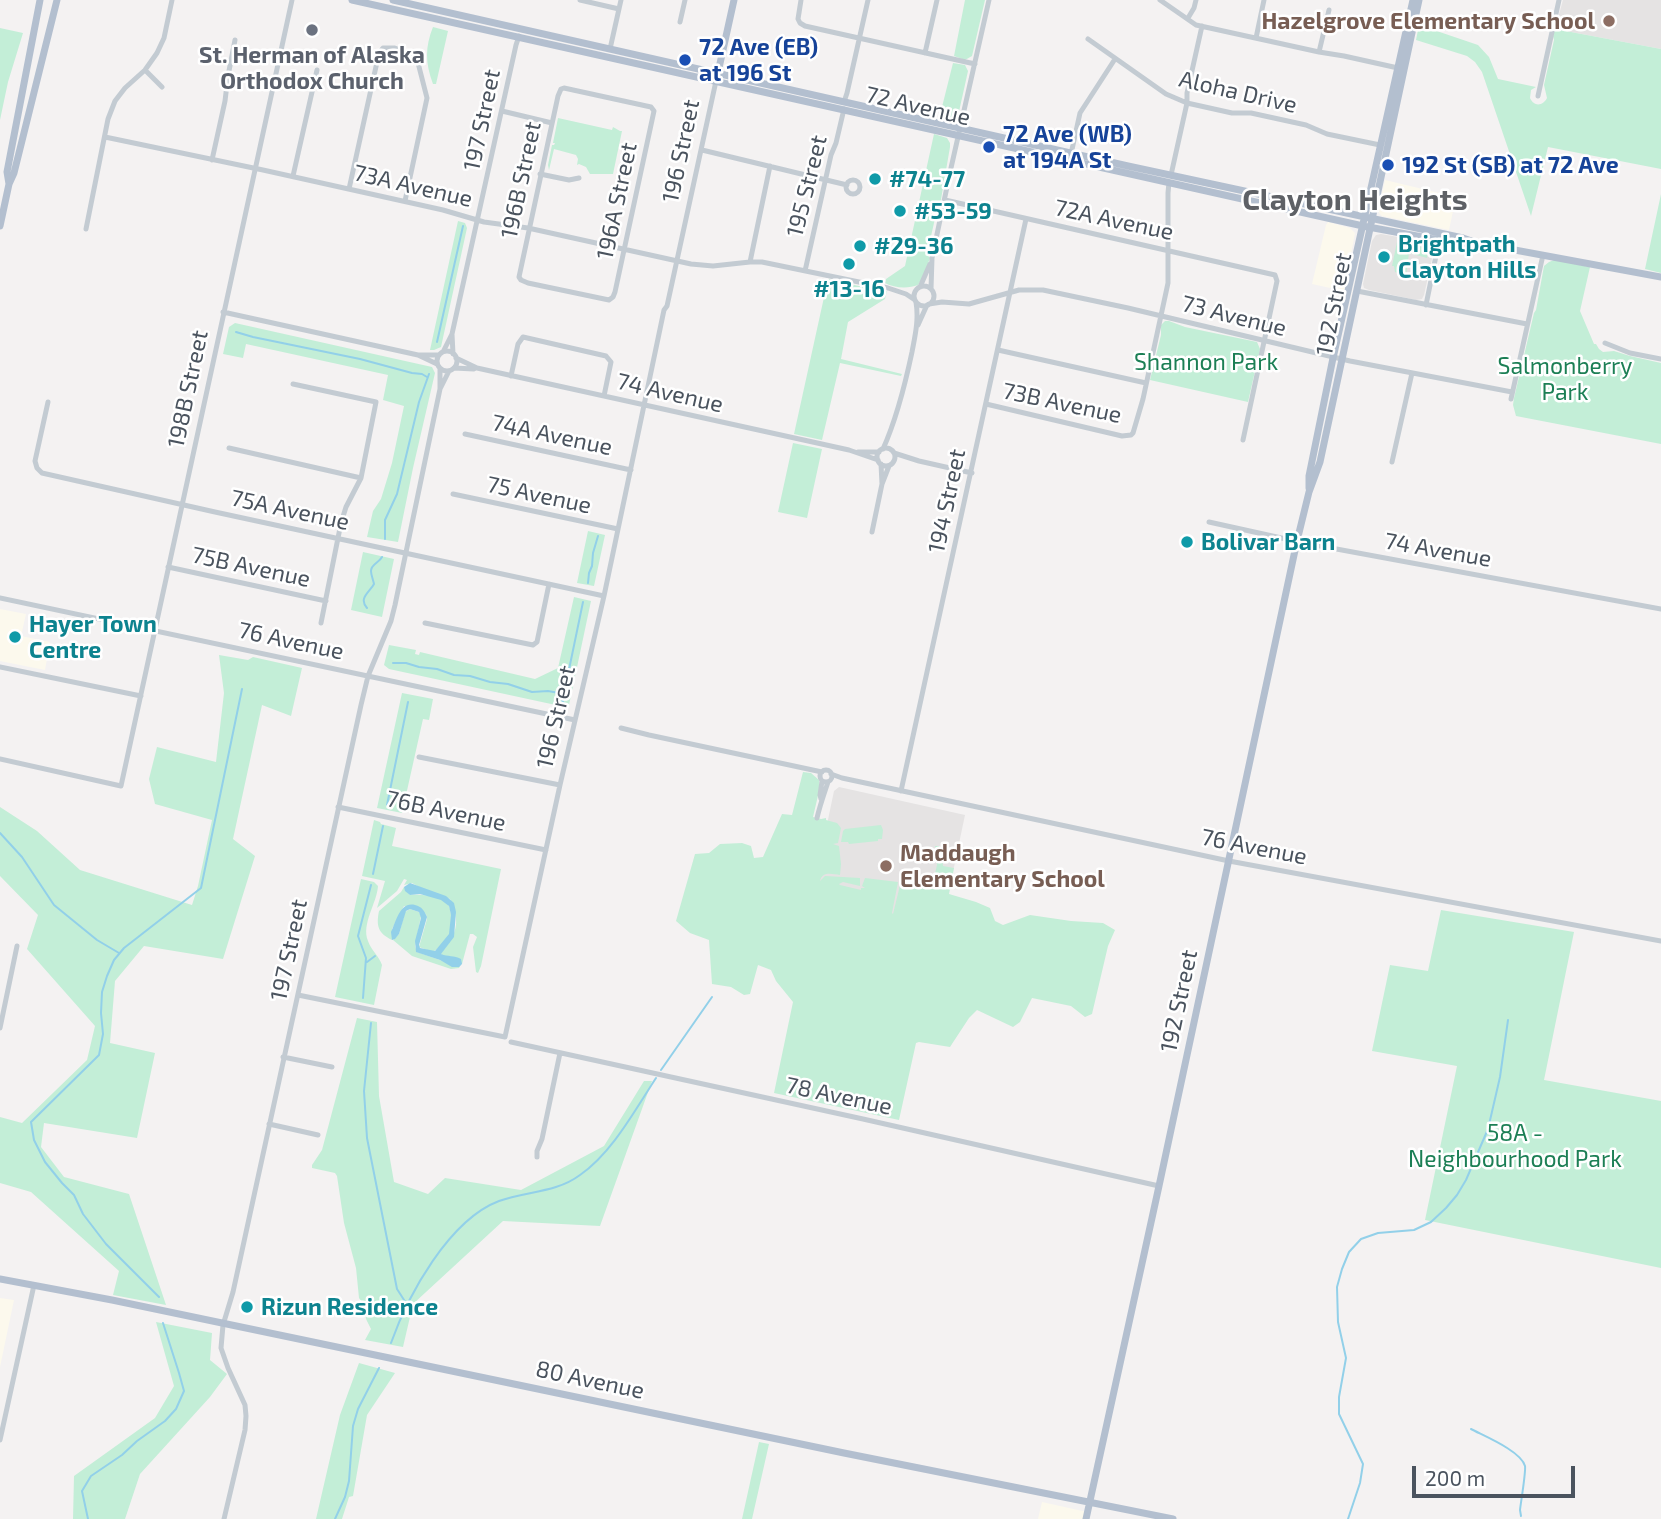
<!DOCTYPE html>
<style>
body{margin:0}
#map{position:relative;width:1661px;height:1519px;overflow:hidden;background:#f4f2f2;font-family:"Exo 2",sans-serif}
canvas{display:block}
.scale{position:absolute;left:1412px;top:1466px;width:163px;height:32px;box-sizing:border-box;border:4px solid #4a535e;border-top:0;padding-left:9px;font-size:21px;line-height:24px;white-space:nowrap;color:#4a535e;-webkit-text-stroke:5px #fff;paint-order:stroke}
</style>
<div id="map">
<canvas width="1661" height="1519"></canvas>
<div class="scale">200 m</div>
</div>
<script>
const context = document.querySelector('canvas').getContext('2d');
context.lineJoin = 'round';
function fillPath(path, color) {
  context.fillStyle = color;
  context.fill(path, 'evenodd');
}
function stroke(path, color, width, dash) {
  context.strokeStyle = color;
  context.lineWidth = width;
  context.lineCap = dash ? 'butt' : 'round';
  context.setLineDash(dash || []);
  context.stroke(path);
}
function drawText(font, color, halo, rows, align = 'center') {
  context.font = font + ' "Exo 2",sans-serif';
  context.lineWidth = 5;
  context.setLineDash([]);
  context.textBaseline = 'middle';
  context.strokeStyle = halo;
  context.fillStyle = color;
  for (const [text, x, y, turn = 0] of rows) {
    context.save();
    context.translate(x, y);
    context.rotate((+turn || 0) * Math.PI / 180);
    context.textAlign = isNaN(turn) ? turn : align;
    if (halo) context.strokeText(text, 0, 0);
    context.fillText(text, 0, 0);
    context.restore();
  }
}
const commercial = new Path2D(`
 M 1385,180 L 1456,197 L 1449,230 L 1382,216 L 1379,213 L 1379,208 Z
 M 1328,222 L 1350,228 L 1355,233 L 1344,291 L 1312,284 L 1326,225 Z
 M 0,609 L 26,614 L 21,636 L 50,642 L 45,670 L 0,661 Z
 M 0,1298 L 14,1300 L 0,1367 Z
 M 1042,1502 L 1087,1512 L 1086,1519 L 1038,1519 Z`);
const education = new Path2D(`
 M 1563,0 L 1661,0 L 1661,49 L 1555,29 Z
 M 1381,234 L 1427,242 L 1433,246 L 1434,250 L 1424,295 L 1422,299 L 1416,300 L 1369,290 L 1364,288 L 1363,284 L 1372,241 L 1376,235 Z
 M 839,787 L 965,815 L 937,948 L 807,920 L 834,791 Z`);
const green = new Path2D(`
 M 965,0 L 985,0 L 972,56 L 965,60 L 954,56 Z
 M 1419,25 L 1478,45 L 1489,57 L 1498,79 L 1536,87 L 1531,90 L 1530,98 C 1534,107 1543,106 1547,98 L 1544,85 L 1554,40 L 1553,36 L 1555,29 L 1661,49 L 1661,169 L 1548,147 L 1531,216 L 1482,72 L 1475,62 L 1467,56 L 1416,40 Z
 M 433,27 L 448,31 L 436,84 L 433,84 C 425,63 425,47 433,27 Z
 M 0,28 L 23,33 L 8,82 L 0,120 Z
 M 953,63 L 965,65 L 968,71 L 958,116 C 953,123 947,121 939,119 Z
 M 558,118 L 612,130 L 613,127 L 620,131 L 622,131 L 613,174 L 590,174 L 586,167 L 579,164 L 577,165 L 578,159 L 576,155 L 554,149 L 549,170 L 548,165 L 552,145 L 554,145 L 555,143 L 553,143 Z
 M 934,134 L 947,138 L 950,143 L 950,147 L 939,211 L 936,214 L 927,254 L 930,258 L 923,277 L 918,285 C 908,289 894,288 885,283 L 886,279 L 905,266 Z
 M 1661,194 L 1661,273 L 1645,269 Z
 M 458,221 L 465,223 L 467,228 L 441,347 L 434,350 L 430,350 Z
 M 1397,242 L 1427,248 L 1428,250 L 1427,258 L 1409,253 L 1406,276 L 1395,272 L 1394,266 L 1392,266 Z
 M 1554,260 L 1590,267 L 1580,311 L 1594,344 L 1596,344 L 1599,349 L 1603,352 L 1614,351 L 1630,356 L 1661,363 L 1661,444 L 1516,416 L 1513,405 L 1514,398 L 1534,313 L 1536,310 L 1544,266 L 1549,262 Z
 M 828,279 L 881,291 L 887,291 L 885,299 L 848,322 L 841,359 L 902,374 L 901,376 L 840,363 L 822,440 L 794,434 Z
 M 1165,321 L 1169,321 L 1185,327 L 1257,342 L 1260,349 L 1248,402 L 1150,380 L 1161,335 L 1161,325 Z
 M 235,323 L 432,367 L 435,373 L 413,468 L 398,542 L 367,537 L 373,511 L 381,499 L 392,463 L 404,406 L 383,400 L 388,375 L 246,344 L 243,358 L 223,354 L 229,327 Z
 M 793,443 L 822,449 L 807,518 L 778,512 Z
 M 588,531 L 605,535 L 594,586 L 577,583 Z
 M 363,552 L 394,559 L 382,617 L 351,610 Z
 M 574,597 L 591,601 L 569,705 L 565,707 L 389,669 L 384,665 L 389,645 L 416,650 L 415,654 L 419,655 L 420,652 L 535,679 L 558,668 Z
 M 219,655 L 248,660 L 253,657 L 302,668 L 291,716 L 262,705 L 233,839 L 255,856 L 223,959 L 144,946 L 115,981 L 110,1043 L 155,1053 L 137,1138 L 44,1123 L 41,1147 L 64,1177 L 129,1194 L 166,1305 L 113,1295 L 119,1271 L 31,1192 L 0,1183 L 0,1117 L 22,1123 L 87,1060 L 95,1026 L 27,949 L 38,915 L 0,876 L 0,807 L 37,831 L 80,870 L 192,905 L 198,886 L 212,820 L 155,804 L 149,779 L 157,747 L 216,762 L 224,693 Z
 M 402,693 L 433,699 L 429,720 L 423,719 L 402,813 L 377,808 Z
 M 803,772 L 811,773 L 819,780 L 820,787 L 813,817 L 821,819 L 826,818 L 826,820 L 837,823 L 841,828 L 838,843 L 833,844 L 839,846 L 841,864 L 840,875 C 832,874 822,871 820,881 L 825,876 L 860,878 L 860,886 L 843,882 L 839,884 L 840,885 L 861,890 L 861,888 L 865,888 L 862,886 L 865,878 L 898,882 L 892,913 L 893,914 L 902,877 L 918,875 L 934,878 L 937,865 L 935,846 L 939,846 L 940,859 L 942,859 L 943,866 L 954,868 L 949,894 L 976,902 L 990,908 L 995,921 L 1003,925 L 1030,915 L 1071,921 L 1103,923 L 1115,930 L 1108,946 L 1092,1014 L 1085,1017 L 1071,1006 L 1032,998 L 1020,1022 L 1013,1027 L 977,1010 L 969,1018 L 950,1047 L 919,1042 L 916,1043 L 899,1120 L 774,1093 L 793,1002 L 776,981 L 771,970 L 758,965 L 750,994 L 744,995 L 731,987 L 712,984 L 709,940 L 690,933 L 676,921 L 695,854 L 709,853 L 720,844 L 742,843 L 751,846 L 754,858 L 763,857 L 782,814 L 792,815 Z
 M 374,820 L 380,822 L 381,824 L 396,828 L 392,846 L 501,869 L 481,966 L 478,973 L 476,972 L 473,947 L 477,937 L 473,934 L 470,934 L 462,964 L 440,954 C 457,934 461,923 450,899 L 423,889 L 412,883 L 404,885 L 407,880 L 404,879 L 397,891 L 377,908 L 385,881 L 362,876 Z
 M 881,825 L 883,830 L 882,839 L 878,839 L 878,841 L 849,844 L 848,842 L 841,842 L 843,831 L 845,829 Z
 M 361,879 L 374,882 L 378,886 C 377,903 361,924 368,941 C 371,950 379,956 382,965 L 374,1005 L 335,997 Z
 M 404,887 L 410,895 C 420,894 439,895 447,903 C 453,910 452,928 449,936 C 446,942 438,948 433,952 L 419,947 L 427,919 L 426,914 L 404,906 L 392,929 L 392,940 C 378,933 376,926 379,911 L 401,892 Z
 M 410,909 L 419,912 L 421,916 L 415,946 L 417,952 L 440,960 L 455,967 L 461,964 L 459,968 L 451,969 L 412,956 L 393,940 L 399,934 L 405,912 Z
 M 1441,910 L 1574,932 L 1544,1080 L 1661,1101 L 1661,1268 L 1425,1220 L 1457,1066 L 1372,1051 L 1390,965 L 1428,971 Z
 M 357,1018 L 377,1022 L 379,1096 L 394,1182 L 428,1194 L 445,1178 L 521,1190 L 604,1146 L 644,1081 L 652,1081 L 600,1226 L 503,1221 L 413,1304 L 403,1347 L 365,1340 L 371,1329 L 366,1319 L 364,1305 L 359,1298 L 356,1268 L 344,1223 L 337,1176 L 335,1173 L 312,1168 L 312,1165 L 322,1150 Z
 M 156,1322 L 212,1333 L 210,1360 L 227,1374 L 210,1397 L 140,1474 L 125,1519 L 73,1519 L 74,1476 L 155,1418 L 174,1386 Z
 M 359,1363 L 395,1373 L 367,1415 L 353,1496 L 349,1497 L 342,1519 L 316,1519 L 340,1415 Z
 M 759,1442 L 769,1444 L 752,1519 L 742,1519 Z`);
const water = new Path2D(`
 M 410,883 L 446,896 L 454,903 L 456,912 L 454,937 L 441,954 C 448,957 454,955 461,959 L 462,964 L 459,967 L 452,967 L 440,960 L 416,952 L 415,941 L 421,918 L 419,912 L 410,909 L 406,911 L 399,934 L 395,939 L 392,940 L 391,932 C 396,922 400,901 415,905 C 422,907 424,910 427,917 L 419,945 L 420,948 L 435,951 L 449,934 L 451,915 L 449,906 L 441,900 L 420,894 L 410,895 L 405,891 L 404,887 Z`);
const stream = new Path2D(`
 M 236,332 L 253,337 L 360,359 L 412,373 L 422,374 L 427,377
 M 437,342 L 463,226
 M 385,539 L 385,520 L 397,494 L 419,402 L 429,374
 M 588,583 L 589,573 L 592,566 L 593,553 L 598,536
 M 367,608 C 358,598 370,592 374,584 C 373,579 371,575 371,571 C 371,564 379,563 382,557
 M 393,663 L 406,663 L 419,667 L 437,669 L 454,675 L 470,676 L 490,682 L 508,684 L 532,692 L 548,691 L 559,693
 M 559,693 L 566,684 L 583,602
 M 559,694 L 564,704
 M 387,805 L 408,702
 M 0,833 L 22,857 L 54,905 L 97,940 L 119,953
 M 373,874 L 383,826
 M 367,962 L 375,956
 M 363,998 L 366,958 L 358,936 L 371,885
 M 371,1023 L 364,1091 L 367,1138 L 397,1289 L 406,1303
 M 661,1070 L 712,997
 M 159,1297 L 106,1244 L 83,1214 L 74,1195 L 62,1183 L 45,1162 L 34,1140 L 31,1122 L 99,1055 L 103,1034 L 101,1013 L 102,992 L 107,976 L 114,960 L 124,948 L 201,888 L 242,689
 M 391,1343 C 408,1295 449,1220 499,1201 C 526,1191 556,1193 580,1175 C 612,1153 635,1110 656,1078
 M 1471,1429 C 1484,1436 1521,1451 1525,1466 C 1526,1472 1521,1501 1520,1510 L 1521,1516
 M 88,1519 L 82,1491 L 91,1476 L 122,1455 L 137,1441 L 165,1421 L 176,1409 L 184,1391 L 179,1373 L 163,1323
 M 335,1519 L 345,1497 L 349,1481 L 353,1426 L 358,1409 L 379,1368
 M 1348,1519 L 1360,1483 L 1363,1464 L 1339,1414 L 1339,1397 L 1346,1358 L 1338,1322 L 1337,1287 L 1342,1269 L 1349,1252 L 1361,1239 L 1378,1233 L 1414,1230 L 1431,1222 L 1446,1208 L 1457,1195 L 1466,1180 L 1488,1129 L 1500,1077 L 1508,1020`);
const minor = new Path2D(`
 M 580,0 L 619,9
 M 801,0 L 798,19 L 800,23 L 805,26 L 975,64
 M 1160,0 L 1196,25 L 1319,52 L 1344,56 L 1398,68
 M 1188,18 L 1194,8 L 1196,0
 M 680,22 L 685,0
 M 1256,38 L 1264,0
 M 1088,39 L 1166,94 L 1187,103 L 1232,113 L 1251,113 L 1306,125 L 1327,134 L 1380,145
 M 610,49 L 621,0
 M 1319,52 L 1329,10
 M 925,53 L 937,0
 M 145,70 L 162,87
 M 564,88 L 651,107 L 654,111 L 615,292 L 613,297 L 609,300 L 528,283 L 521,280 L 519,277 L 558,96 L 561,89 Z
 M 1538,96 L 1559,0
 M 844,102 L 847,93 L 868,0
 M 502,111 L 552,123
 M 105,137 L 263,170 L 443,210 L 484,222 L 528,228 L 691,264 L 713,266 L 750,262 L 762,262 L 888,288 L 906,294 L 915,300
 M 702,150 L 847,185
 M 1071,154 L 1080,113 L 1115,59
 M 212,160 L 225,101 L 228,76 L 235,40
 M 540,174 L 569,180 L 579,178
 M 1171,175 L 1187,103 L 1187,93 L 1202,26
 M 293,176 L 317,70
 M846 187a7 7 0 1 1 14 0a7 7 0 1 1-14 0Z
 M 349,189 L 379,53 L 383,48 L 394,48 L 416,55 L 427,98 L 405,201
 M 945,200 L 1275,275 L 1277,281 L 1243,440
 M 86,229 L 108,119 L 115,101 L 125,88 L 145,70 L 157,53 L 164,38 L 172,0
 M 750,262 L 770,166
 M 805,271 L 831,155 L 836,143 L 844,109
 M914 296a10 10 0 1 1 20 0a10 10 0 1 1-20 0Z
 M 920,287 L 930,264
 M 931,289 L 932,258 L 951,168 L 989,0
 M 1357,291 L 1527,324
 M 929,304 L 942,302 L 969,304 L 1019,290 L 1043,290 L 1128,308 L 1350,361 L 1512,392
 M 1426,305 L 1439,241
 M 223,312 L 418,355 L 437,364
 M 918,325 L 927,305
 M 452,334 L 453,354
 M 1605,343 L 1630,353 L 1661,359
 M 998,350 L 1146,383
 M437 361a10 10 0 1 1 20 0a10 10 0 1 1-20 0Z
 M 443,352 L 452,334 L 516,45 L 519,36
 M 418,355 L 439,355
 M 456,358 L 477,368 L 849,450 L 878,460
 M 454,368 L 474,369
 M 511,376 L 518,344 L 523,337 L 606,356 L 611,362 L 604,396
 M 293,384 L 376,402 L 361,478 L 346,507 L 341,523 L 321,623
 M 440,389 L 449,371
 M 1511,399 L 1543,255
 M 48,402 L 35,461 L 37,468 L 42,473 L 215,512 L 604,596
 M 986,404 L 1122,436 L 1131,435 L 1133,433 L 1143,399 L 1168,283 L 1168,193 L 1169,182
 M 465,434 L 631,470
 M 229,448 L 361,478
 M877 457a9 9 0 1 1 18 0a9 9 0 1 1-18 0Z
 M 883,449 C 897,418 905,385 912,352 C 915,336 919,320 916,302
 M 858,452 L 879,452
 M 894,453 L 919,461 L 972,473
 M 1392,462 L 1412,373
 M 881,464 L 882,484
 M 453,494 L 618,529
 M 1209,522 L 1304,543 L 1661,609
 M 872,532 L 882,484 L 889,466
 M 168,567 L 326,601
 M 0,598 L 575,720
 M 425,623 L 533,645 L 537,642 L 549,584
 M 0,667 L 141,696
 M 621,728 L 649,735 L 822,772
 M 419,757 L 560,785
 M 0,759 L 121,786 L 292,0
 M820 776a6 6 0 1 1 12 0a6 6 0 1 1-12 0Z
 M 831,774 L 842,778 L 1229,861 L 1661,941
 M 901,791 L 1026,219
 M 821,799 L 820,795 L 822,781
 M 338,807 L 546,850
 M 817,818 C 820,805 824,794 828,782
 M 298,995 L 505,1037 L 560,785 L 604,596 L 664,310 L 667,306 L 716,81
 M 0,1028 L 17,946
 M 511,1042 L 863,1119 L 1159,1186
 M 283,1057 L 332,1067
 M 269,1124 L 318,1135
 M 537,1157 L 537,1151 L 542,1139 L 560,1053
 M 0,1440 L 34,1285
 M 224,1519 L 245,1430 L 246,1416 L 245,1405 L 228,1368 L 221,1348 L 223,1325 L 233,1292 L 361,705 L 368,676 L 391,621 L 395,605 L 440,389 L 440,368`);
const major = new Path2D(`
 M 352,0 L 1363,226 L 1460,244 L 1473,243
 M 393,0 L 1128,166 L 1463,238 L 1477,243 L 1661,277
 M 717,77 L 734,0
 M 9,184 L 7,172 L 40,0
 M 0,226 L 9,184 L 14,173 L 57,0
 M 1309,488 L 1309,476 L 1333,358 L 1413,0
 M 0,1279 L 112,1300 L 844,1453 L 1173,1519
 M 1086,1519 L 1159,1186 L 1297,541 L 1309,492 L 1320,462 L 1419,0`);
const markers = [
 [1609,21,7,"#8d6e63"],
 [312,30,7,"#6b7280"],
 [685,60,7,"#1a4fb4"],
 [989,147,7,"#1a4fb4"],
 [1388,165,7,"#1a4fb4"],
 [875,179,7,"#0f9aa8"],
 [900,211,7,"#0f9aa8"],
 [860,246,7,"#0f9aa8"],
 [1384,257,7,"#0f9aa8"],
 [849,264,7,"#0f9aa8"],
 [1187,542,7,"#0f9aa8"],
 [15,637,7,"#0f9aa8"],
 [886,866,7,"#8d6e63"],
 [247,1307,7,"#0f9aa8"]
];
const educationNames = [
 ["Hazelgrove Elementary School",1595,21],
 ["Maddaugh",900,853,"left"],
 ["Elementary School",900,879,"left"]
];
const transitNames = [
 ["72 Ave (EB)",699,47],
 ["at 196 St",699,73],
 ["72 Ave (WB)",1003,134],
 ["at 194A St",1003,160],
 ["192 St (SB) at 72 Ave",1402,165]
];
const worshipNames = [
 ["St. Herman of Alaska",312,55],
 ["Orthodox Church",312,81]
];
const streetNames = [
 ["Aloha Drive",1238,92,13],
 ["72 Avenue",918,106,13],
 ["197 Street",482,120,-78],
 ["196 Street",681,151,-78],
 ["196B Street",521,180,-78],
 ["73A Avenue",413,186,13],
 ["195 Street",807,186,-76],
 ["196A Street",617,201,-78],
 ["72A Avenue",1114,220,12],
 ["192 Street",1334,304,-79],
 ["73 Avenue",1234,316,14],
 ["198B Street",188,389,-78],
 ["74 Avenue",670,393,13],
 ["73B Avenue",1062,403,12],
 ["74A Avenue",552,435,12],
 ["75 Avenue",539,495,12],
 ["194 Street",947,501,-78],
 ["75A Avenue",290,510,12],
 ["74 Avenue",1438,550,10],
 ["75B Avenue",251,567,12],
 ["76 Avenue",291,641,12],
 ["196 Street",556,717,-77],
 ["76B Avenue",446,811,12],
 ["76 Avenue",1254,847,11],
 ["197 Street",289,950,-78],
 ["192 Street",1179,1001,-78],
 ["78 Avenue",839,1096,12],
 ["80 Avenue",590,1380,12]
];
const cultureNames = [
 ["#74-77",889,179],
 ["#53-59",914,211],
 ["Brightpath",1398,244],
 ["Clayton Hills",1398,270],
 ["#29-36",874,246],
 ["#13-16",849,289,"center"],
 ["Bolivar Barn",1201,542],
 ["Hayer Town",29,624],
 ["Centre",29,650],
 ["Rizun Residence",261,1307]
];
const parkNames = [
 ["Shannon Park",1206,362],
 ["Salmonberry",1565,366],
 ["Park",1565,392],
 ["58A -",1515,1133],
 ["Neighbourhood Park",1515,1159]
];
const districtNames = [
 ["Clayton Heights",1355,200]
];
fillPath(commercial, '#fcf9ed');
fillPath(education, '#e5e3e3');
fillPath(green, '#c3eed7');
fillPath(water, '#92d0e9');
stroke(stream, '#92d0e9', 2);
stroke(minor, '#c3cbd2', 5);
stroke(major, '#b3bfcf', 7);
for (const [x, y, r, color] of markers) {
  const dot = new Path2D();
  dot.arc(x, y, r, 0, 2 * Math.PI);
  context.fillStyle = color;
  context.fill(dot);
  stroke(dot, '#fff', 2.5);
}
drawText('bold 23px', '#785e54', '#fff', educationNames, 'right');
drawText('bold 23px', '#164399', '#fff', transitNames, 'left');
drawText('bold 23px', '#5b616d', '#fff', worshipNames);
drawText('23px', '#4a535e', '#fff', streetNames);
drawText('bold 23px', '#0d838f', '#fff', cultureNames, 'left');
drawText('23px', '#1c7f55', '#fff', parkNames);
drawText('bold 30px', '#5e6166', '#fff', districtNames);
</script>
